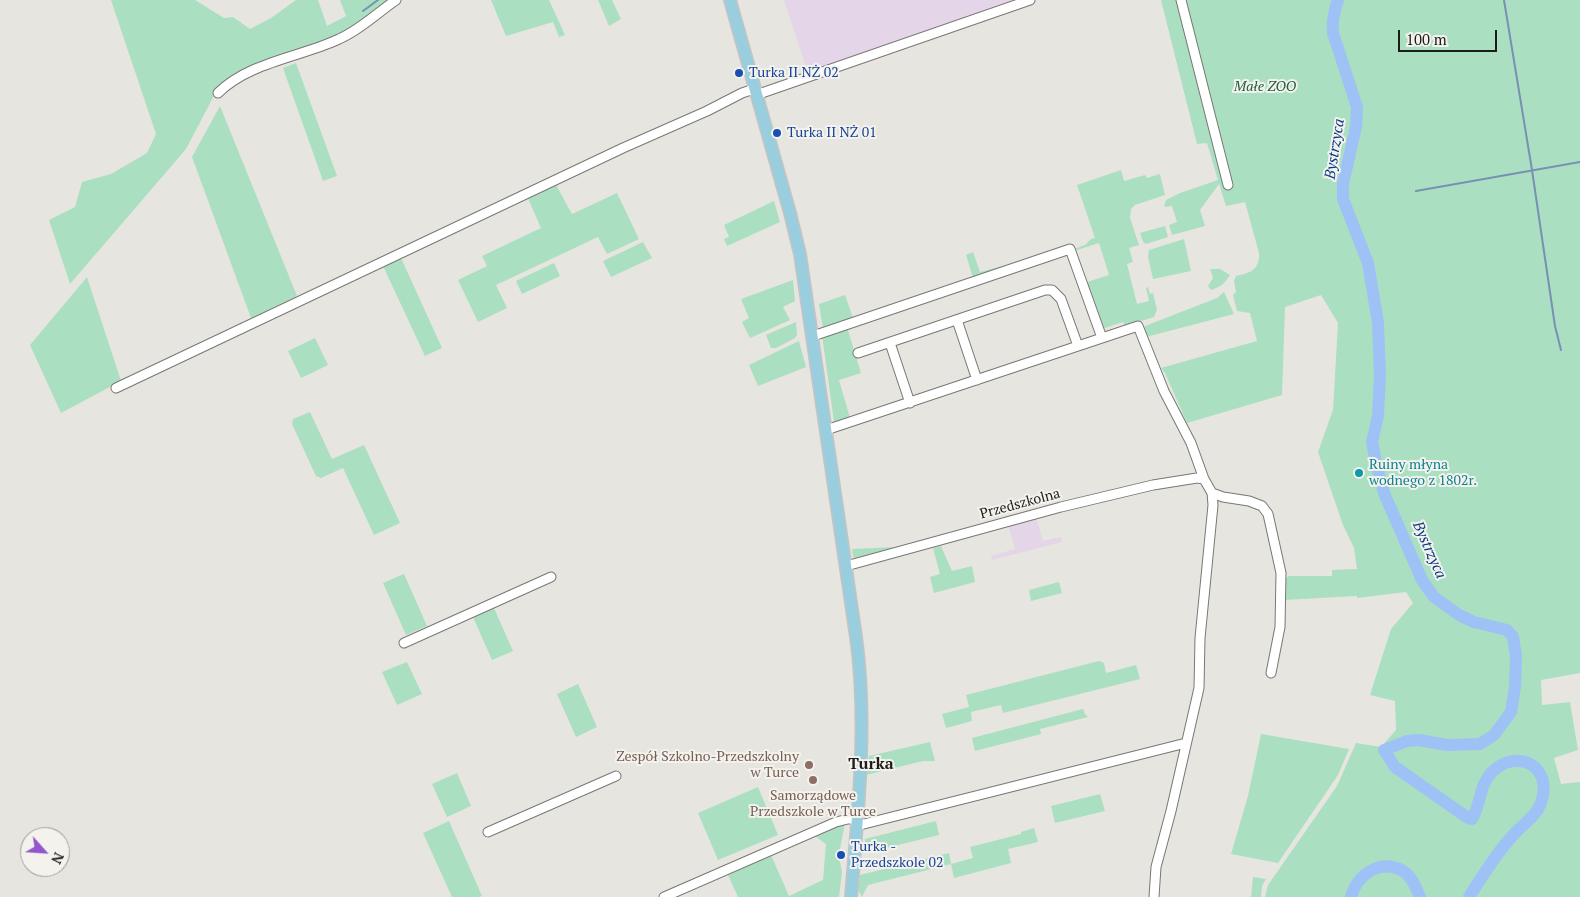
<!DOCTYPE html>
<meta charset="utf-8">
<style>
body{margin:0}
#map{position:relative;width:1580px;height:897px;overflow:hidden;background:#e7e5e0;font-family:"PT Serif",serif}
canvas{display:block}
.north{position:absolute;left:20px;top:827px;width:50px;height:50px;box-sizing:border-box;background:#f4f2ed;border:1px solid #9e9c99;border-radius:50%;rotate:116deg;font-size:14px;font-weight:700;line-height:20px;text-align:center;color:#1d1c1b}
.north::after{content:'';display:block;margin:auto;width:18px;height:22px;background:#9256cd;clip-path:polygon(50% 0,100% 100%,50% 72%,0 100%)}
.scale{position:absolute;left:1398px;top:30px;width:99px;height:22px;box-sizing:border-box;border:2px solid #1d1c1b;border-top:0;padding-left:6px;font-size:15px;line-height:18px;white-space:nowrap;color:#1d1c1b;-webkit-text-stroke:4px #f4f2ed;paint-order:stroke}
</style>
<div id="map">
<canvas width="1580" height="897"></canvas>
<div class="north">N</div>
<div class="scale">100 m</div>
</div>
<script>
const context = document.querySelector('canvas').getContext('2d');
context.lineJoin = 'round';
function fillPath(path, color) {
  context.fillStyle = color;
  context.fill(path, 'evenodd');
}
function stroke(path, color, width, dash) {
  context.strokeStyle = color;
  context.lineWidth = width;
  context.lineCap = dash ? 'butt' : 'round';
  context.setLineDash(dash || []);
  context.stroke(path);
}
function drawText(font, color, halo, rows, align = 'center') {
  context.font = font + ' "PT Serif",serif';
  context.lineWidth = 4;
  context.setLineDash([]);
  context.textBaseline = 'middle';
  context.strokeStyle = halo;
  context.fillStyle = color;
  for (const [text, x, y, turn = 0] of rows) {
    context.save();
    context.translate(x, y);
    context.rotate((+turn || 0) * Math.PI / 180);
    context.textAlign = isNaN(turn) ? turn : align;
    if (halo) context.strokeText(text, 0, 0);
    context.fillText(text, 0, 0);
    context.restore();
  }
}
const industrial = new Path2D(`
 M 784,0 L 1030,0 L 808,73 Z
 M 1036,517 L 1043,541 L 1061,537 L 1062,542 L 992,560 L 991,556 L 1015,549 L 1008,524 Z`);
const green = new Path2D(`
 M 111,0 L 195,0 L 224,18 L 233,17 L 250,29 L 271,18 L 296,0 L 318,0 L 327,26 L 346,16 L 340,0 L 389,0 L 350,30 L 217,90 L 186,149 L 70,284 L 49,220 L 75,207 L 82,182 L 111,174 L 147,153 L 156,134 Z
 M 491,0 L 549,0 L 565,35 L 559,37 L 553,22 L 506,36 Z
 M 598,0 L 612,0 L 621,19 L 609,26 Z
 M 1161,0 L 1580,0 L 1580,673 L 1541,680 L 1542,705 L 1570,702 L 1578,750 L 1554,758 L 1561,784 L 1580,782 L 1580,897 L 1265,897 L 1268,885 L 1337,786 L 1356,743 L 1381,747 L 1396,730 L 1395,701 L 1370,695 L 1391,629 L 1413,603 L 1406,592 L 1357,598 L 1357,596 L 1284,600 L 1285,579 L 1289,576 L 1332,576 L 1332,570 L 1357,569 L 1354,548 L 1343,525 L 1318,452 L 1333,410 L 1338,323 L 1321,295 L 1285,307 L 1282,395 L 1187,423 L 1165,373 L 1161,368 L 1257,341 L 1250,313 L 1237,311 L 1233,295 L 1236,292 L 1234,281 L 1236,276 C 1250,273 1260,270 1259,253 L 1245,202 L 1226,206 L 1219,184 L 1200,210 L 1205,226 L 1172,235 L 1169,225 L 1177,222 L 1172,206 L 1164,207 L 1166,200 L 1180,193 L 1218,180 L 1207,143 L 1197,144 Z
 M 296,63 L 337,176 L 323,181 L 283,68 Z
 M 220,106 L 297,296 L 251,318 L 192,157 Z
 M 1121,170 L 1124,181 L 1145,175 L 1147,178 L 1160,174 L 1165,195 L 1135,205 L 1131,209 L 1130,218 L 1139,245 L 1129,248 L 1133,262 L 1127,264 L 1137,304 L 1149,301 L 1146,288 L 1148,287 L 1150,294 L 1153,293 L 1157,310 L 1154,317 L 1125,326 L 1123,322 L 1102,329 L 1084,283 L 1109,275 L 1099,243 L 1074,251 L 1074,249 L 1085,245 L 1091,239 L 1095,238 L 1077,185 Z
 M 555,183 L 572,214 L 617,193 L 639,239 L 607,254 L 598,237 L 496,285 L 507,308 L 478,322 L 458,280 L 487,266 L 482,256 L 541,228 L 527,196 Z
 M 774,201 L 780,222 L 727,246 L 724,239 L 729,237 L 724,225 Z
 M 1165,226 L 1168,237 L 1146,244 L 1143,242 L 1140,233 Z
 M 1184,239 L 1191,271 L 1153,279 L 1148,257 L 1149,250 Z
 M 643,242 L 652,258 L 611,277 L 603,261 Z
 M 973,252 L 980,272 L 1003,266 L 1004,268 L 973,278 L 966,255 Z
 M 401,258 L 442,348 L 425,356 L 383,266 Z
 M 554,263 L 560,276 L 522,294 L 516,281 Z
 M 1210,269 L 1220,269 L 1230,275 C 1225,283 1221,287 1211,290 L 1208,286 L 1213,278 Z
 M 87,277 L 121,381 L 61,413 L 30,345 Z
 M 793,280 L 795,301 L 783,307 L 790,320 L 750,338 L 742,322 L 749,318 L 741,299 Z
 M 1224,292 L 1234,314 L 1146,337 L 1144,328 L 1145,326 L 1217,298 Z
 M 845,295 L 853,318 L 823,329 L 819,304 Z
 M 796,322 L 797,335 L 795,338 L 776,348 L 771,348 L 766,335 Z
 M 847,327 L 861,373 L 839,380 L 850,418 L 834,422 L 822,335 Z
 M 315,338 L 328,365 L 301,378 L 288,351 Z
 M 799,341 L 806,367 L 758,386 L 749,365 Z
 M 310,412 L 332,459 L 364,445 L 400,523 L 374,535 L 343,468 L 321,478 L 316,476 L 292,424 L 293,419 Z
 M 941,546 L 952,571 L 972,566 L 975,582 L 934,593 L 930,577 L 940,574 L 933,548 Z
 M 895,547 L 856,558 L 853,557 L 852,549 Z
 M 404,574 L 427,626 L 406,635 L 383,583 Z
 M 1059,582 L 1062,593 L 1031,601 L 1029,590 Z
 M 494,608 L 513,651 L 492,660 L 473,617 Z
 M 1099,661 L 1104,663 L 1106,673 L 1136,665 L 1140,679 L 1003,713 L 1001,705 L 971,712 L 972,721 L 946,728 L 942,714 L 969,707 L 966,695 Z
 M 407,662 L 422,694 L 397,705 L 382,672 Z
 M 578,684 L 597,727 L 576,737 L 557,694 Z
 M 1083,709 L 1085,714 L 1088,717 L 1040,729 L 1041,734 L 975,751 L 972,738 Z
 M 1261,734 L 1349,749 L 1338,775 L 1278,863 L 1231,854 L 1248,796 Z
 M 930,742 L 935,761 L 923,761 L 866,775 L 869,756 Z
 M 457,773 L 471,806 L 447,817 L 432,784 Z
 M 758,787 L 778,835 L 718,860 L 698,813 Z
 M 1100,794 L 1105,811 L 1055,823 L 1051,806 Z
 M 449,821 L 482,896 L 479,897 L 452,897 L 423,833 Z
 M 936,821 L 939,835 L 865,853 L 865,839 Z
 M 845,823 L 840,849 L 839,857 L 842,872 L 839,897 L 738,897 L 728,875 L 771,855 L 789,896 L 823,880 L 826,844 L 815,836 Z
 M 1034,828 L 1038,842 L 1008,849 L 1011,863 L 954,878 L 951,864 L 868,885 L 862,897 L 858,890 L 860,875 L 949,853 L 951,864 L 973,858 L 970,847 L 1021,834 L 1021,832 Z
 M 1253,877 L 1266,879 L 1262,886 L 1261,897 L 1251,897 Z`);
const stream = new Path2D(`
 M 1504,0 L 1532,170 L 1555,326 L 1561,350
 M 363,11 L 378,0
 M 1416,191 L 1580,162`);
const river = new Path2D(`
 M 1338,0 C 1334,11 1332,21 1333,33 L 1357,107 L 1356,127 L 1343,184 L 1343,199 L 1368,263 L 1378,323 L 1380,375 L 1378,416 L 1372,442 L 1377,467 L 1384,493 L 1422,580 L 1434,597 L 1459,615 L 1474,622 L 1507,630 L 1513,637 L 1516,657 L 1515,687 L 1511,712 L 1494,735 L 1480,744 L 1447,745 L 1419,740 L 1407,741 L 1384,750 L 1395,767 L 1468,818 L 1472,819 C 1481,804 1479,786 1491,773 C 1516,747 1554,765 1541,803 C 1536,816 1525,823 1516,832 C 1498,851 1483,875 1469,897
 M 1351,897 C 1357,875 1380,858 1403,871 C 1412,876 1416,888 1420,897`);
const minor = new Path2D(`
 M 1181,0 L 1228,185
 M 218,93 C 249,62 301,57 339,39 C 360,30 377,13 396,0
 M 756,95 L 1030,0
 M 957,320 L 977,380
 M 813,336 L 1070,249 L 1102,338
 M 890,343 L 910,403
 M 858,353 L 1045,290 L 1052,290 L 1061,299 L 1078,346
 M 116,388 L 623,148 L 707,111 L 742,93 L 754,89
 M 826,430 L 1138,326 L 1164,391 L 1191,443 L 1204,479 L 1212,493 L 1213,505 L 1200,638 L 1199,688 L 1171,811 L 1156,867 L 1154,897
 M 1212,493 L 1223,497 L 1249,501 L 1262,506 L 1268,514 L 1281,573 L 1280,627 L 1271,673
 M 846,566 L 1061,507 L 1153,485 L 1197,478 L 1204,479
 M 404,643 L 551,577
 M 856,826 L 1186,743
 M 488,832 L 616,776
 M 664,897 L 836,822 L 848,819 L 856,819`);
const major = new Path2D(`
 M 730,0 L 790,213 L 800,254 L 856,637 C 868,722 858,811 851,897`);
const markers = [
 [739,73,5,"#1a4fb4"],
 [777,133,5,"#1a4fb4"],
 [1359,473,5,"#0f9aa8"],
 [809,765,5,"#8d6e63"],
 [813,780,5,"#8d6e63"],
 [841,855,5,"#1a4fb4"]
];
const transitNames = [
 ["Turka II NŻ 02",749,73],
 ["Turka II NŻ 01",787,133],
 ["Turka -",851,847],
 ["Przedszkole 02",851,863]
];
const parkNames = [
 ["Małe ZOO",1265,87]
];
const cultureNames = [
 ["Ruiny młyna",1369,465],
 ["wodnego z 1802r.",1369,481]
];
const streetNames = [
 ["Przedszkolna",1020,504,-15]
];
const educationNames = [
 ["Zespół Szkolno-Przedszkolny",799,757],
 ["w Turce",799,773],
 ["Samorządowe",813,796,"center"],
 ["Przedszkole w Turce",813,812,"center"]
];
const waterNames = [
 ["Bystrzyca",1335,149,-81],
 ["Bystrzyca",1429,550,66]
];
const quarterNames = [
 ["Turka",871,764]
];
fillPath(industrial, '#e4d5e8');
fillPath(green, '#abdfc1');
stroke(stream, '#7790b4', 2);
stroke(river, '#9ec1f6', 12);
stroke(minor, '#797773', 11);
stroke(major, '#c4c4c4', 14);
stroke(minor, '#fff', 9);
stroke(major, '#99cedf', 11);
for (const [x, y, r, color] of markers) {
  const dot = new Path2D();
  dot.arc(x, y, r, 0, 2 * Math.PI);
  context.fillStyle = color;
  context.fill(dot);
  stroke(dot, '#f4f2ed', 2);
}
drawText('14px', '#164399', '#f4f2ed', transitNames, 'left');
drawText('italic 14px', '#1f5f41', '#f4f2ed', parkNames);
drawText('14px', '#0d838f', '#f4f2ed', cultureNames, 'left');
drawText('14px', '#1d1c1b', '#f4f2ed', streetNames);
drawText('14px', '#785e54', '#f4f2ed', educationNames, 'right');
drawText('italic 15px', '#063b86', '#f4f2ed', waterNames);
drawText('bold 16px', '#1d1c1b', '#f4f2ed', quarterNames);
</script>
